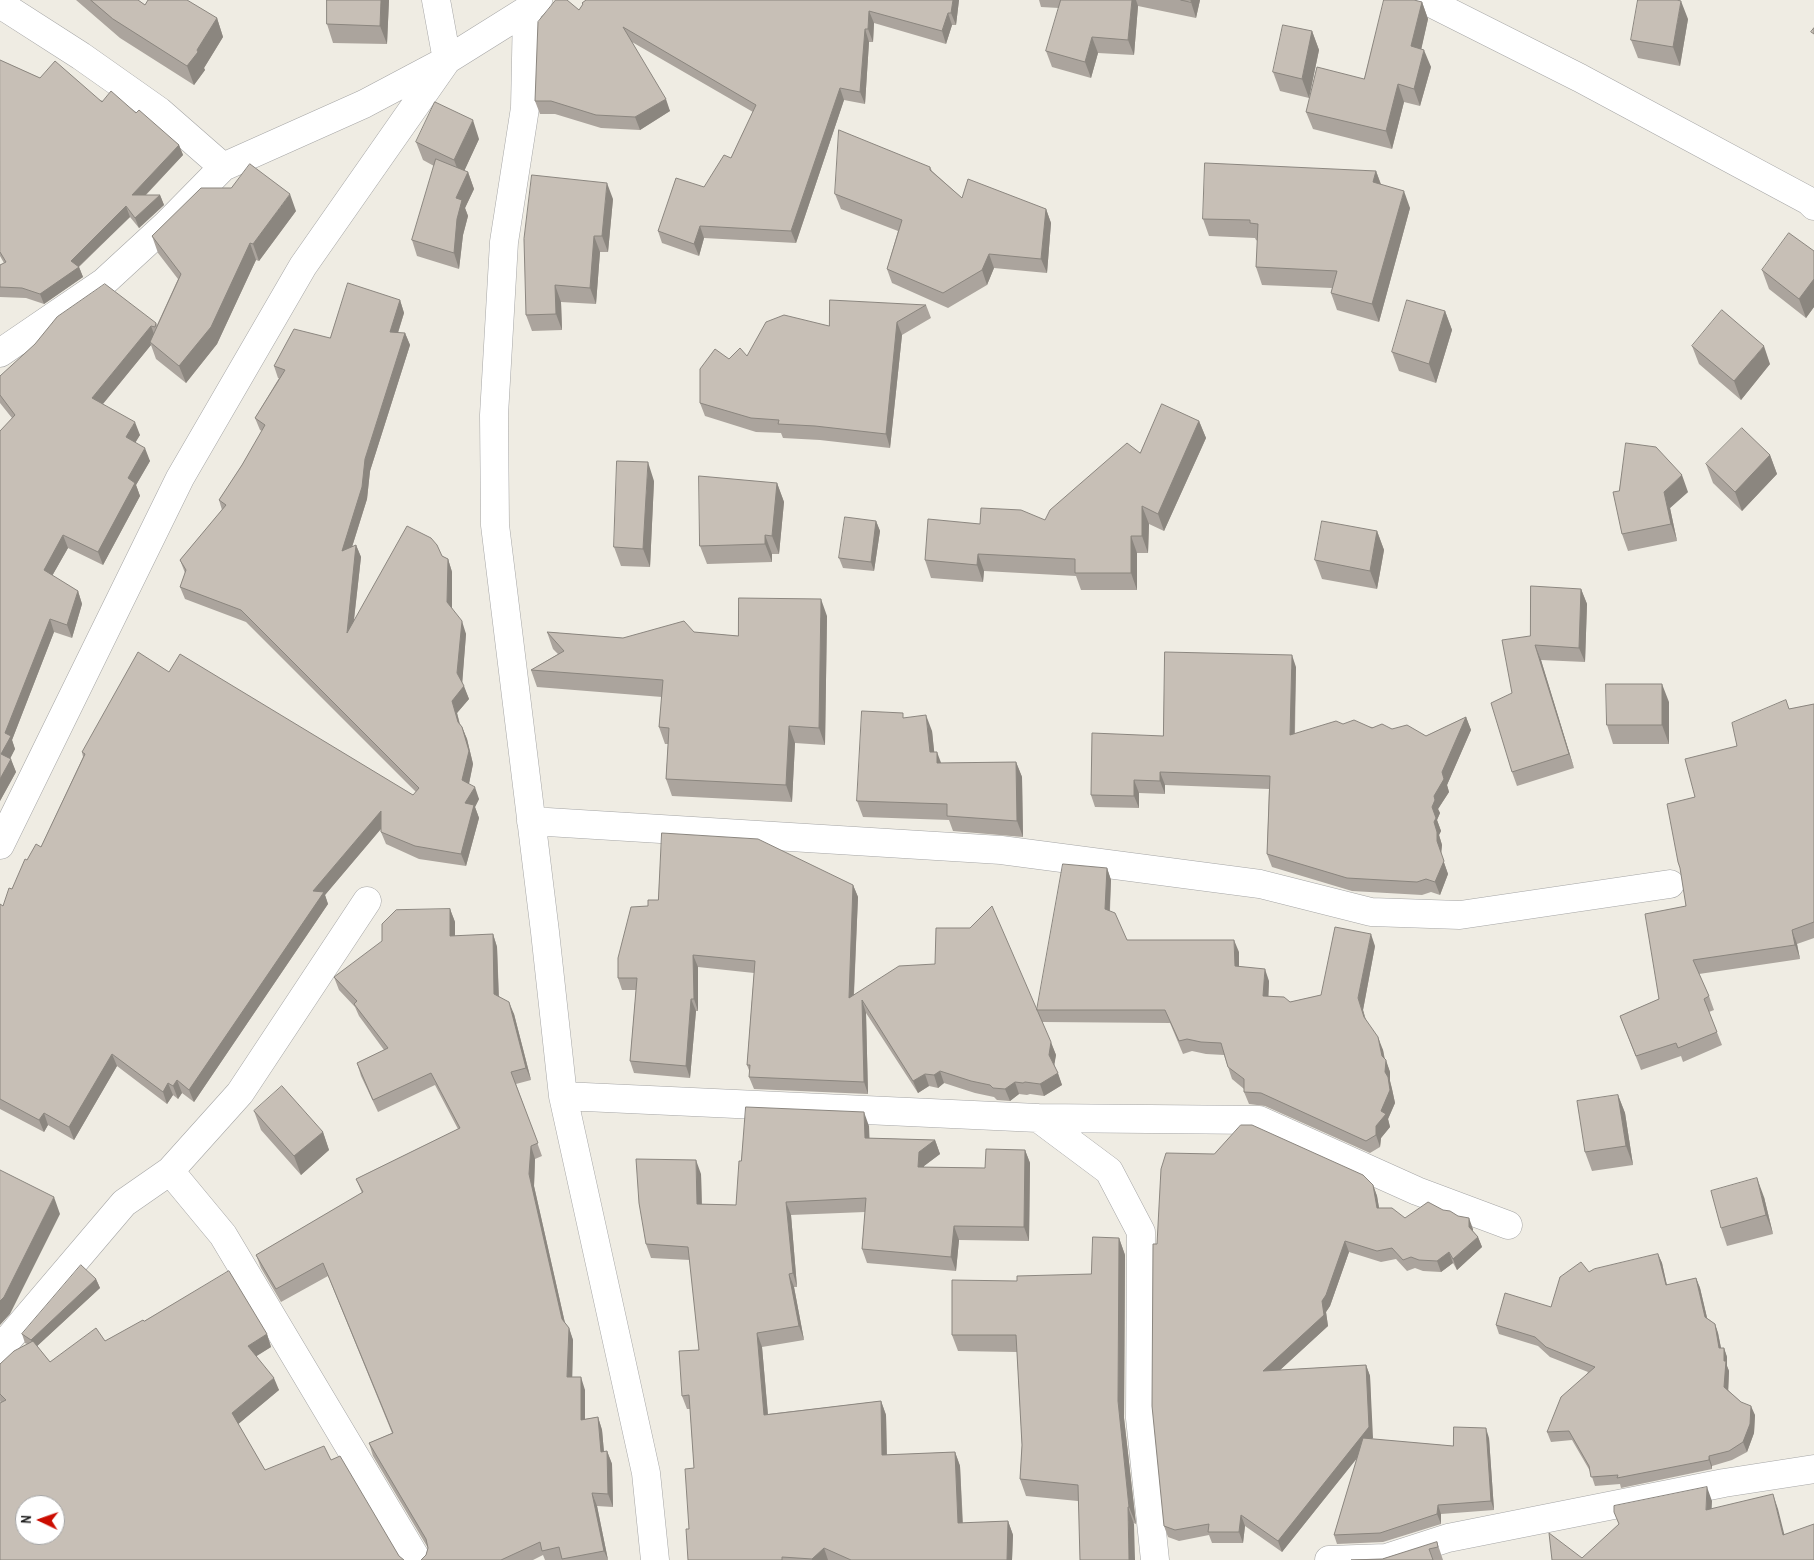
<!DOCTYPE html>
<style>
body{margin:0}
#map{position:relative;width:1814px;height:1560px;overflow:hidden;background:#efece3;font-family:"Archivo Narrow",sans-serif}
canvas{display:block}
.north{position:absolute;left:15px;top:1495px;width:50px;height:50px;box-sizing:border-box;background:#fff;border:1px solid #a5a5a5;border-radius:50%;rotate:273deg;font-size:14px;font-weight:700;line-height:20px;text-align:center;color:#1e1e1e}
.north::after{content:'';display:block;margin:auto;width:18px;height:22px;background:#cb0c00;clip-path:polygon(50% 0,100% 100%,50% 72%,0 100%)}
</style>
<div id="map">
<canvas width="1814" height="1560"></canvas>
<div class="north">N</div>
</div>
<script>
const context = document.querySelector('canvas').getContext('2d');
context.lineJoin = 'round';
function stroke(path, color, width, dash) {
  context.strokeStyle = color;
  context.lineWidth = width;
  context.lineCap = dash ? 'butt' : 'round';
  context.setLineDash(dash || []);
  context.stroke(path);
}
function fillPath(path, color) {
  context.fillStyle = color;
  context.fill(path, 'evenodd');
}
const street = new Path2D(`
 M 1425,0 L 1580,78 L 1809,201 L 1814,206
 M 0,4 L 81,56 L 159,111 L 223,167
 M 527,10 L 525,108 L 504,242 L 494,415 L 495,525 L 545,932 L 563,1096 L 646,1473 L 655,1560
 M 0,353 L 104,282 L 167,224 L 223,167 L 364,104 L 447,60 L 527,10 L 538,1
 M 531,821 L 1001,850 L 1260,884 L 1371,912 L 1460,915 L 1670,884
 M 0,845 L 180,478 L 303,266 L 447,60 L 436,0
 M 563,1096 L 1038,1118 L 1109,1171 L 1141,1232 L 1140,1418 L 1155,1560
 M 1038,1118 L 1259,1120 L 1417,1191 L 1508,1225
 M 170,1171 L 223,1235 L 417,1560
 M 0,1349 L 124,1203 L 170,1171 L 240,1093 L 367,901
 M 1329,1560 L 1386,1558 L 1448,1538 L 1724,1483 L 1814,1469`);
const wall = new Path2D(`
 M 76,0 L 138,0 L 145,5 L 217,18 L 223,37 L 204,68 L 205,70 L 194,85 L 120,38 Z
 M 389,0 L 387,44 L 333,43 L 327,24 Z
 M 586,0 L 959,0 L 956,25 L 952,25 L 946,44 L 874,23 L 873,42 L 869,42 L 865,104 L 844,100 L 796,243 L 704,238 L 699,256 L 662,243 L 658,231 L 704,187 L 731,158 L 753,112 L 632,42 L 670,111 L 640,130 L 601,128 L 555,114 L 540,114 L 535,101 L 583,5 L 582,3 Z
 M 1039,0 L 1200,0 L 1196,18 L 1138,6 L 1134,55 L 1098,53 L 1091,78 L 1052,67 L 1046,51 L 1059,8 L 1041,7 Z
 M 1422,2 L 1428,19 L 1421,49 L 1431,67 L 1420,106 L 1404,102 L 1392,149 L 1313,129 L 1306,112 L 1364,79 Z
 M 1688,19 L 1680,66 L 1638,58 L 1631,40 Z
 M 1312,31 L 1319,50 L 1309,98 L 1280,91 L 1273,72 Z
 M 0,60 L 40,78 L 136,113 L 179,145 L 183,155 L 146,195 L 160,195 L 164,205 L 139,228 L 130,217 L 79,267 L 83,277 L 44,304 L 26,298 L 0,297 L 0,265 L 4,263 L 0,256 Z
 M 479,139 L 464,171 L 468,172 L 474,189 L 465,208 L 468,216 L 463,235 L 459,269 L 417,256 L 412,240 L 434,166 L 423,160 L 416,142 Z
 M 930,167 L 932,171 L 962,198 L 1046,209 L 1051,223 L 1047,273 L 994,268 L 987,285 L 948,308 L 892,283 L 887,269 L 898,231 L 841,209 L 835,194 Z
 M 1376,171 L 1381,184 L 1410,208 L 1379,322 L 1337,310 L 1331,293 L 1332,288 L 1262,285 L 1256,267 L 1258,241 L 1256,240 L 1255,238 L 1209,236 L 1203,219 Z
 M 613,199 L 608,252 L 600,252 L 596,304 L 561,302 L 562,330 L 532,331 L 526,315 Z
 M 296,211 L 259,261 L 256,260 L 217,344 L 186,383 L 156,359 L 151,345 L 103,404 L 140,435 L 135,442 L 150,461 L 136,485 L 140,496 L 103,565 L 68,548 L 52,576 L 78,591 L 82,604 L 72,638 L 54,632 L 12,740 L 15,749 L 10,758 L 16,772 L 0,801 L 12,418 L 0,403 L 0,376 L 156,323 L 157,325 L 178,279 L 158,253 L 152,236 Z
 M 1814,251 L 1814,307 L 1806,318 L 1769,289 L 1762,270 Z
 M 400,300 L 404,313 L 398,333 L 405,333 L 410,345 L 370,471 L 367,499 L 352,547 L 356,545 L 361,557 L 354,620 L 442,556 L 448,559 L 452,572 L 452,608 L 466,634 L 462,683 L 469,699 L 457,713 L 460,724 L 462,727 L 467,739 L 473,764 L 469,784 L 479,799 L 475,807 L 479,818 L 466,866 L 419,859 L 386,844 L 381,832 L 381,829 L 325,895 L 328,904 L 194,1102 L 182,1093 L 178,1099 L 173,1095 L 167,1104 L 117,1066 L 74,1140 L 48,1125 L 44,1132 L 0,1109 L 0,904 L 3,906 L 27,860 L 41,847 L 83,757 L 82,752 L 169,672 L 413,795 L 416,792 L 246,622 L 185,599 L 180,587 L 185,573 L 180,560 L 222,510 L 219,500 L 242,465 L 262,431 L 260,430 L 255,418 L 279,378 L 278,378 L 274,366 L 330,338 Z
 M 926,305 L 931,318 L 902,335 L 890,448 L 820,440 L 783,438 L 781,433 L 756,432 L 705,416 L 700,403 L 729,359 L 747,356 L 829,326 Z
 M 1445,311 L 1452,330 L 1436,383 L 1399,371 L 1392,352 Z
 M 1692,346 L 1770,364 L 1741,400 L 1699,364 Z
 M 1199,421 L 1206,438 L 1164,531 L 1149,524 L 1148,553 L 1137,553 L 1137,590 L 1081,590 L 1076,576 L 984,571 L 983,582 L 931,578 L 925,560 L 980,524 L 1045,520 L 1140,453 Z
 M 1770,455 L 1777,474 L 1742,511 L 1713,483 L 1706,464 Z
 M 654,481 L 650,567 L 621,566 L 614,547 Z
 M 777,483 L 784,502 L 779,554 L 772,554 L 772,562 L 707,564 L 700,546 Z
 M 1619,491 L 1688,492 L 1670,508 L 1677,541 L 1628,551 L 1622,534 Z
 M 876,521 L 880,531 L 874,571 L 843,568 L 839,558 Z
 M 1377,531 L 1384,550 L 1377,589 L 1322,579 L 1315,560 Z
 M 1581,589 L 1587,604 L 1585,662 L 1541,660 L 1574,768 L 1517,786 L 1512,772 L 1512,693 L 1530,636 Z
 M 827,616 L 825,745 L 795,743 L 792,802 L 672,796 L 666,779 L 668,744 L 665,744 L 659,727 L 662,697 L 537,687 L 531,670 L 558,654 L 553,649 L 547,632 L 623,638 L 694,632 L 738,636 Z
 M 1296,667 L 1295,734 L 1343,724 L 1392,729 L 1426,736 L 1466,717 L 1471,730 L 1447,785 L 1449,792 L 1438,809 L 1440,813 L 1437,820 L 1441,831 L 1439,835 L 1442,845 L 1441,854 L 1448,874 L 1440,895 L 1431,892 L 1422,895 L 1352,891 L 1272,867 L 1267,854 L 1269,789 L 1165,785 L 1165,794 L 1139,793 L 1139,808 L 1095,807 L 1091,795 L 1163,736 Z
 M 1669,702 L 1669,744 L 1613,744 L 1607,725 Z
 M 1814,704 L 1814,938 L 1797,944 L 1800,959 L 1699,974 L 1709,996 L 1714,1010 L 1709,1012 L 1722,1045 L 1683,1062 L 1681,1056 L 1641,1070 L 1620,1016 L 1659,999 L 1686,906 L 1681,870 L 1678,862 L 1695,797 L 1737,746 L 1789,709 Z
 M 905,718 L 932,731 L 934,752 L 941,763 L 1016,762 L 1022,777 L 1023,837 L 953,831 L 949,820 L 863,817 L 857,801 Z
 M 1107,868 L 1111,880 L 1110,911 L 1127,940 L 1239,952 L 1239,966 L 1269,981 L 1268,996 L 1290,1002 L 1321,995 L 1375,946 L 1363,1010 L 1365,1018 L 1383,1050 L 1385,1059 L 1390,1072 L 1390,1081 L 1392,1089 L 1395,1103 L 1388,1119 L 1390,1127 L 1381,1138 L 1380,1147 L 1370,1153 L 1265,1106 L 1249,1104 L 1244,1092 L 1244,1089 L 1232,1079 L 1224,1055 L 1206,1054 L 1192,1051 L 1183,1054 L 1170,1023 L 1042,1022 L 1056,1055 L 1054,1064 L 1062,1085 L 1044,1096 L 1030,1094 L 1027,1095 L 1019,1094 L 1010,1101 L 997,1100 L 994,1097 L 975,1093 L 944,1083 L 938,1088 L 929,1086 L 918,1093 L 866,1013 L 868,1094 L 754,1089 L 749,1077 L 750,1073 L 747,1065 L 754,973 L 698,967 L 698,1011 L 696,1011 L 690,1078 L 634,1073 L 630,1061 L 636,990 L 622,990 L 618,978 L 658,900 L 853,885 L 858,897 L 854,995 L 1037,1010 Z
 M 450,909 L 455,922 L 455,936 L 493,934 L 497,947 L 499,996 L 514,1014 L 531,1080 L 516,1084 L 542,1156 L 535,1159 L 534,1186 L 565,1323 L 569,1328 L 573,1340 L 572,1377 L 585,1390 L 585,1419 L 598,1417 L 602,1430 L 604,1452 L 607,1451 L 612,1464 L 613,1507 L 597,1506 L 608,1560 L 545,1560 L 543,1555 L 533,1560 L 421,1560 L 426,1555 L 428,1548 L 373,1456 L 369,1443 L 392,1433 L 328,1276 L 281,1302 L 261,1268 L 256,1255 L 362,1193 L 356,1179 L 458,1129 L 435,1085 L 378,1112 L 361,1076 L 357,1063 L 384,1050 L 359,1016 L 355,1007 L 339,990 L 334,977 Z
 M 1618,1095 L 1625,1113 L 1633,1165 L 1592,1171 L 1585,1152 Z
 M 254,1111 L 323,1132 L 329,1150 L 301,1175 L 261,1130 Z
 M 869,1126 L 869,1138 L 935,1140 L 940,1154 L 924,1166 L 924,1167 L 985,1168 L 1025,1150 L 1030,1163 L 1029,1241 L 959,1240 L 956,1271 L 867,1263 L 862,1249 L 865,1212 L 791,1215 L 797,1287 L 794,1287 L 804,1340 L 762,1347 L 768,1414 L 881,1401 L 886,1415 L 887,1455 L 955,1452 L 960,1466 L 963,1523 L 1008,1521 L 1013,1535 L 1012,1560 L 688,1560 L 689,1529 L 694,1468 L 690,1409 L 687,1409 L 682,1396 L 699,1350 L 690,1260 L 651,1258 L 646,1244 L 701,1174 L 702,1204 L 736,1205 L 741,1161 Z
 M 1373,1185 L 1377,1196 L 1379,1208 L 1405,1218 L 1473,1229 L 1473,1231 L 1478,1237 L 1482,1247 L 1457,1270 L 1453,1263 L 1441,1272 L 1423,1271 L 1415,1268 L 1407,1271 L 1396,1259 L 1381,1262 L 1349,1252 L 1330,1306 L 1326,1312 L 1328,1326 L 1280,1370 L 1366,1365 L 1370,1376 L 1372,1439 L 1453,1446 L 1489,1438 L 1494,1510 L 1441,1514 L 1441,1524 L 1383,1542 L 1337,1544 L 1334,1535 L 1358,1457 L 1282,1552 L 1245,1526 L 1243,1543 L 1212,1543 L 1209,1535 L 1179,1541 L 1168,1537 L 1164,1526 L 1157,1244 Z
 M 1764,1197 L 1773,1234 L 1727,1246 L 1721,1228 Z
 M 1119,1238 L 1125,1255 L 1124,1418 L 1136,1524 L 1078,1501 L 1026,1496 L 1020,1479 L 1022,1445 L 1017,1352 L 958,1351 L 952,1335 L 1017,1281 L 1091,1274 Z
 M 1658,1254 L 1662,1263 L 1667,1285 L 1696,1278 L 1700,1288 L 1707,1318 L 1715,1324 L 1718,1333 L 1721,1348 L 1724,1348 L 1727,1357 L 1727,1366 L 1729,1371 L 1728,1390 L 1755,1415 L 1754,1433 L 1747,1452 L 1732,1460 L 1712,1466 L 1712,1469 L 1621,1488 L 1620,1484 L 1595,1486 L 1590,1471 L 1572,1440 L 1551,1442 L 1547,1432 L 1588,1372 L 1550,1357 L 1538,1346 L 1499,1334 L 1496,1325 L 1551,1307 L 1589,1272 Z
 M 96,1279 L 100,1288 L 37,1346 L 50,1362 L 105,1341 L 144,1321 L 267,1334 L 271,1347 L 256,1356 L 279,1390 L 238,1424 L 265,1470 L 331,1460 L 399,1556 L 1,1403 L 0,1401 L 0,1364 L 27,1344 L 25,1343 L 22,1334 Z
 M 1437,1542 L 1443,1560 L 1351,1560 L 1382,1559 Z`);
const shadedWall = new Path2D(`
 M 381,0 L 389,0 L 387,44 L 380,26 Z
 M 953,0 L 959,0 L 956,25 L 951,13 Z
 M 1132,0 L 1136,0 L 1138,6 L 1134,55 L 1128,40 Z
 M 1191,0 L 1200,0 L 1196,18 L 1191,2 Z
 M 1681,1 L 1688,19 L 1680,66 L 1673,47 Z
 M 1422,2 L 1428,19 L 1418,64 L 1411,46 Z
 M 869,11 L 874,23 L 873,42 L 868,29 Z
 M 948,13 L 952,25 L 946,44 L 942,31 Z
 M 217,18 L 223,37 L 204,68 L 205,70 L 194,85 L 187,66 Z
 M 865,29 L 869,42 L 865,104 L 860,92 Z
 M 1312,31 L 1319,50 L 1309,98 L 1302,79 Z
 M 1092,37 L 1098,53 L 1091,78 L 1085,62 Z
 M 1424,50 L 1431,67 L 1420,106 L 1414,89 Z
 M 1398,84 L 1404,102 L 1392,149 L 1386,131 Z
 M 840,88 L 844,100 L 796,243 L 791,231 Z
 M 666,99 L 670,111 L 640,130 L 635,117 Z
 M 473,120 L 479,139 L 461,178 L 454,160 Z
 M 179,145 L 183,155 L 136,205 L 132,195 Z
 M 1376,171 L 1382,188 L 1373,182 Z
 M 468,172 L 474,189 L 465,208 L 468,216 L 463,235 L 459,269 L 454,253 L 456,198 Z
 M 607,183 L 613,199 L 608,252 L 602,236 Z
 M 1404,191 L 1410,208 L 1379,322 L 1372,304 Z
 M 290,194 L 296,211 L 259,261 L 253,244 Z
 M 160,195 L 164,205 L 139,228 L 135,218 Z
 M 126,206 L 130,217 L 76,269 L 79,267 L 83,277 L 44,304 L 40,294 L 71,261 Z
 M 1046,209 L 1051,223 L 1047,273 L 1041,259 Z
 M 700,226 L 704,238 L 699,256 L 694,244 Z
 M 594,236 L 600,252 L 596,304 L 590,288 Z
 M 250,243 L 256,260 L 217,344 L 186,383 L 179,366 Z
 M 989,254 L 994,268 L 987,285 L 982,270 Z
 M 1814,279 L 1814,307 L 1806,318 L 1799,299 Z
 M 555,285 L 561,302 L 562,330 L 556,314 Z
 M 400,300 L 404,313 L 394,345 L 390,332 Z
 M 1445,311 L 1452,330 L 1436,383 L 1429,364 Z
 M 897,322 L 902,335 L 890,448 L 886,434 Z
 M 151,326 L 156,339 L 150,342 L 151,345 L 97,411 L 92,398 Z
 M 405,333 L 410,345 L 370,471 L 367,499 L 347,563 L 342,551 L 365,459 Z
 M 1764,346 L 1770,364 L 1741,400 L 1734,381 Z
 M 1199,421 L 1206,438 L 1164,531 L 1158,514 Z
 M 135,422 L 140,435 L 131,450 L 126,437 Z
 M 145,448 L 150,461 L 136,485 L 140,496 L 103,565 L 98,552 L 128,478 Z
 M 1770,455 L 1777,474 L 1742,511 L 1735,492 Z
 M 648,462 L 654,481 L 650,567 L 643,549 Z
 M 1682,475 L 1688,492 L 1670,508 L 1677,541 L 1671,524 L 1664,492 Z
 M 777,483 L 784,502 L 779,554 L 772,536 Z
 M 1142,506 L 1149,524 L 1148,553 L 1142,536 Z
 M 876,521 L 880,531 L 874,571 L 871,562 Z
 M 1377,531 L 1384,550 L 1377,589 L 1370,571 Z
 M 63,535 L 68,548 L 48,583 L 44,570 Z
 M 765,535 L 772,554 L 772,562 L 765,544 Z
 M 1131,536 L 1137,553 L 1137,590 L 1131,573 Z
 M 356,545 L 361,557 L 351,645 L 347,633 Z
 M 978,554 L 984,571 L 983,582 L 977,565 Z
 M 448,559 L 452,572 L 452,615 L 447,602 Z
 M 1581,589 L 1587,604 L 1585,662 L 1579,648 Z
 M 78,591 L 82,604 L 72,638 L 67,625 Z
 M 821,599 L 827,616 L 825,745 L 819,728 Z
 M 50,619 L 54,632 L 12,740 L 15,749 L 6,767 L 1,754 L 5,733 Z
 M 462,621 L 466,634 L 462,686 L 457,673 Z
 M 1535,645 L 1541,660 L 1574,768 L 1569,754 Z
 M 1292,655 L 1296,667 L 1294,748 L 1290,735 Z
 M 1662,684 L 1669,702 L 1669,744 L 1662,725 Z
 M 464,686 L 469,699 L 457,713 L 462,734 L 458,722 L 452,701 Z
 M 926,715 L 932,731 L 936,768 L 930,752 Z
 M 1466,717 L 1471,730 L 1447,785 L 1449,792 L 1438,809 L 1440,813 L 1437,820 L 1441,831 L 1439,835 L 1442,845 L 1441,854 L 1448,874 L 1440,895 L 1435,882 L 1437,841 L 1432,807 L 1434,796 L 1442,772 Z
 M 789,726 L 795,743 L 792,802 L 786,785 Z
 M 462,727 L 467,739 L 473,764 L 467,793 L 462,780 Z
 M 937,752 L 943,768 L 937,763 Z
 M 11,759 L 16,772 L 0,801 L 0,779 Z
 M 1016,762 L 1022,777 L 1023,837 L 1017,821 Z
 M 1160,772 L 1165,785 L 1165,794 L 1160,781 Z
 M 1134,780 L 1139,793 L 1139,808 L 1134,796 Z
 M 475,787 L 479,799 L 475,807 L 479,818 L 466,866 L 461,854 L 465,803 Z
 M 381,811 L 385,824 L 325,895 L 328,904 L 194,1102 L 189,1090 L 313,891 Z
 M 1107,868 L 1111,880 L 1109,922 L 1105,909 Z
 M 853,885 L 858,897 L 853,1010 L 849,998 Z
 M 450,909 L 455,922 L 455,949 L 450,936 Z
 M 1792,930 L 1797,944 L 1800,959 L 1795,945 Z
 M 493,934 L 497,947 L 499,1007 L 494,994 Z
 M 1371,934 L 1375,946 L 1363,1010 L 1369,1030 L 1358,998 Z
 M 1234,940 L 1239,952 L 1239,978 L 1235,966 Z
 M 693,955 L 698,967 L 698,1011 L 694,999 Z
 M 1265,969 L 1269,981 L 1268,1009 L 1263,996 Z
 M 691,999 L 696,1011 L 690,1078 L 686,1066 Z
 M 862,1000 L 866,1013 L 868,1094 L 864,1082 Z
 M 509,1002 L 514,1014 L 531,1080 L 526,1068 Z
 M 1378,1037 L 1383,1050 L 1385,1062 L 1386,1060 L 1390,1072 L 1390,1081 L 1392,1089 L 1395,1103 L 1388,1119 L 1390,1127 L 1381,1138 L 1380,1147 L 1376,1135 L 1376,1126 L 1381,1111 L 1385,1072 Z
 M 1051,1042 L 1056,1055 L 1054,1067 L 1049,1055 Z
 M 112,1054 L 117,1066 L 74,1140 L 69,1127 Z
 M 940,1071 L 944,1083 L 938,1088 L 934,1075 Z
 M 1058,1073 L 1062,1085 L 1044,1096 L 1040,1084 Z
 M 925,1074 L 929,1086 L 918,1093 L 913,1081 Z
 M 177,1080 L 182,1093 L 178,1099 L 173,1086 Z
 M 1015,1082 L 1019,1094 L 1010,1101 L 1005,1089 Z
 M 168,1083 L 173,1095 L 167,1104 L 163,1092 Z
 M 1618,1095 L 1625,1113 L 1633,1165 L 1626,1146 Z
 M 864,1112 L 869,1126 L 870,1151 L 865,1138 Z
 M 44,1113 L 48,1125 L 44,1132 L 39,1120 Z
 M 323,1132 L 329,1150 L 301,1175 L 294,1156 Z
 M 935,1140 L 940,1154 L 924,1166 L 923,1180 L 918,1167 L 919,1152 Z
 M 531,1146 L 535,1159 L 534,1186 L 567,1332 L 562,1319 L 529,1174 Z
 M 1025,1150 L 1030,1163 L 1029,1241 L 1024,1227 Z
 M 696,1160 L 701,1174 L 702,1218 L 697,1204 Z
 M 1757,1178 L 1764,1197 L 1773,1234 L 1766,1215 Z
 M 1373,1185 L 1377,1196 L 1381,1219 L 1377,1208 Z
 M 54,1197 L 60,1214 L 10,1314 L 0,1325 L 0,1301 Z
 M 786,1202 L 791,1215 L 797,1287 L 793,1273 Z
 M 1469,1218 L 1473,1229 L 1473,1238 L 1469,1227 Z
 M 954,1226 L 959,1240 L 956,1271 L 951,1257 Z
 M 1478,1237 L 1482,1247 L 1457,1270 L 1453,1259 Z
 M 1119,1238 L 1125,1255 L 1124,1418 L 1136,1524 L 1129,1507 L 1118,1401 Z
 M 1345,1241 L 1349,1252 L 1330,1306 L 1326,1312 L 1328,1326 L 1267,1382 L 1263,1371 L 1322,1301 Z
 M 1449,1252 L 1453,1263 L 1441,1272 L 1437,1261 Z
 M 1658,1254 L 1662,1263 L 1669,1295 L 1666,1285 Z
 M 789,1274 L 794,1287 L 804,1340 L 799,1326 Z
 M 1696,1278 L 1700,1288 L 1709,1326 L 1705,1317 Z
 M 96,1279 L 100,1288 L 34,1349 L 31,1340 Z
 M 1715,1324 L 1718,1333 L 1723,1358 L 1719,1348 Z
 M 569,1328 L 573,1340 L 572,1390 L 567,1377 Z
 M 757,1333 L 762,1347 L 769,1428 L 764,1415 Z
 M 267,1334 L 271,1347 L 252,1359 L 248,1346 Z
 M 1724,1348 L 1727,1357 L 1727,1366 L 1729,1371 L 1728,1396 L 1724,1387 Z
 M 1366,1365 L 1370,1376 L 1373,1438 L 1282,1552 L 1278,1541 Z
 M 581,1377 L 585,1390 L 585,1432 L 581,1420 Z
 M 274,1378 L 279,1390 L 236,1426 L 232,1413 Z
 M 881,1401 L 886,1415 L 887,1469 L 882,1455 Z
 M 1751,1406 L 1755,1415 L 1754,1433 L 1747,1452 L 1743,1442 Z
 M 598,1417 L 602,1430 L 605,1464 L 601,1452 Z
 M 1486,1428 L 1489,1438 L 1494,1510 L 1491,1501 Z
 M 607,1451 L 612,1464 L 613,1507 L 608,1494 Z
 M 955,1452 L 960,1466 L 963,1536 L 958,1523 Z
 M 1709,1456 L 1712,1466 L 1712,1469 L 1709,1460 Z
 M 1707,1487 L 1712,1501 L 1711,1524 L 1706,1510 Z
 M 592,1493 L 597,1506 L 608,1560 L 604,1551 Z
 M 1773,1494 L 1778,1509 L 1788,1549 L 1783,1535 Z
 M 1438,1505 L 1441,1514 L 1441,1524 L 1437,1514 Z
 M 1128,1507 L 1134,1524 L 1135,1560 L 1129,1560 Z
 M 1241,1515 L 1245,1526 L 1243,1543 L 1239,1532 Z
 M 1008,1521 L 1013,1535 L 1012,1560 L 1007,1560 Z
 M 824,1548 L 828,1560 L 812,1560 L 812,1559 Z`);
const building = new Path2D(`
 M 91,0 L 138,0 L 145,5 L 148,0 L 187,0 L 217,18 L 197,50 L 198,52 L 187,66 L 113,19 Z
 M 327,0 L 381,0 L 380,26 L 327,24 Z
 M 556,0 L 567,0 L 579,10 L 583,4 L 582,3 L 586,0 L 953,0 L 951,13 L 948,13 L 942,31 L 869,11 L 868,29 L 865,29 L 860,92 L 840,88 L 791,231 L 700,226 L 694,244 L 658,231 L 676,178 L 704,187 L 724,155 L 731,158 L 756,105 L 623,27 L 666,99 L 635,117 L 596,115 L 551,101 L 535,101 L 538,22 Z
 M 1061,0 L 1132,0 L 1128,40 L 1092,37 L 1085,62 L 1046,51 Z
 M 1181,0 L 1191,0 L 1191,2 Z
 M 1384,0 L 1414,0 L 1422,2 L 1411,46 L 1424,50 L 1414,89 L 1398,84 L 1386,131 L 1306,112 L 1317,67 L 1364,79 Z
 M 1638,0 L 1677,0 L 1681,1 L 1673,47 L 1631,40 Z
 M 1283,25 L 1312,31 L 1302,79 L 1273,72 Z
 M 1814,28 L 1814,34 L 1811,32 Z
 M 0,60 L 40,78 L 55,61 L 102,102 L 111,91 L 136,113 L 139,110 L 179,145 L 132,195 L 160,195 L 135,218 L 126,206 L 71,261 L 79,267 L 40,294 L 22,288 L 0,287 L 0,265 L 6,262 L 0,252 Z
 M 435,102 L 473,120 L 454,160 L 416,142 Z
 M 839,130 L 930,167 L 930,170 L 962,198 L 968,179 L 1046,209 L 1041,259 L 989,254 L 982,270 L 943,293 L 887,269 L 902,220 L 835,194 Z
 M 436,159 L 468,172 L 456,198 L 462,200 L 457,219 L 454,253 L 412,240 Z
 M 1205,163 L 1376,171 L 1373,182 L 1404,191 L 1372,304 L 1331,293 L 1337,271 L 1256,267 L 1258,224 L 1250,223 L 1250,220 L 1203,219 Z
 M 250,164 L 290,194 L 253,244 L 250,243 L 211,327 L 179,366 L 150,342 L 181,274 L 152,236 L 201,188 L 231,188 Z
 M 532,175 L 607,183 L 602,236 L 594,236 L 590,288 L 555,285 L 556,314 L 526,315 L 524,239 Z
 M 1789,233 L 1814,251 L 1814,279 L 1799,299 L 1762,270 Z
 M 348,283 L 400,300 L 390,332 L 405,333 L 365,459 L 362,487 L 342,551 L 356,545 L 347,633 L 407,526 L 431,538 L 437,545 L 442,556 L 448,559 L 447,602 L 462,621 L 457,673 L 464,686 L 452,701 L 458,722 L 462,727 L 469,751 L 462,780 L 475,787 L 465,803 L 474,805 L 461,854 L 415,846 L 381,832 L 381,811 L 313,891 L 324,892 L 189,1090 L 177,1080 L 173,1086 L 168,1083 L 163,1092 L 112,1054 L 69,1127 L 44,1113 L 39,1120 L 0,1099 L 0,904 L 3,906 L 9,888 L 12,889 L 25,859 L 27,860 L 36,844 L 41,847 L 85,754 L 82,752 L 138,652 L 169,672 L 180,654 L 413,795 L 419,788 L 241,610 L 180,587 L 186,570 L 180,560 L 226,505 L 219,500 L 242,465 L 265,425 L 255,418 L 285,370 L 274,366 L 294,329 L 330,338 Z
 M 105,284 L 156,323 L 155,327 L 151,326 L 92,398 L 135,422 L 126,437 L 145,448 L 128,478 L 135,483 L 98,552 L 63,535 L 44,570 L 78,591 L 67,625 L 50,619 L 5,733 L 11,736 L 1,754 L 11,759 L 0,779 L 0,431 L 15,415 L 0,395 L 0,376 L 35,344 L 57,317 Z
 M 830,300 L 926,305 L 897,322 L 886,434 L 815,426 L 778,424 L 779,420 L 751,418 L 700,403 L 700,369 L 715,349 L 729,359 L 740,348 L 747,356 L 766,322 L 784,315 L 829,326 Z
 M 1407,300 L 1445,311 L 1429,364 L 1392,352 Z
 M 1722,310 L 1764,346 L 1734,381 L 1692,346 Z
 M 1162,404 L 1199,421 L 1158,514 L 1142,506 L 1142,536 L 1131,536 L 1131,573 L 1075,573 L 1075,559 L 978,554 L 977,565 L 925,560 L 928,519 L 980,524 L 981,508 L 1021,510 L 1045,520 L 1050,510 L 1127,443 L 1140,453 Z
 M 1742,428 L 1770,455 L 1735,492 L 1706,464 Z
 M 1626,443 L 1656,447 L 1682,475 L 1664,492 L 1671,524 L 1622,534 L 1613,492 L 1619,491 Z
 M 617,461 L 648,462 L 643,549 L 614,547 Z
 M 699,476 L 777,483 L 772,536 L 765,535 L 765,544 L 700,546 Z
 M 845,517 L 876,521 L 871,562 L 839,558 Z
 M 1322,521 L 1377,531 L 1370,571 L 1315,560 Z
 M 1531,586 L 1581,589 L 1579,648 L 1535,645 L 1569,754 L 1512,772 L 1491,703 L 1512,693 L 1502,640 L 1530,636 Z
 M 739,598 L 821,599 L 819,728 L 789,726 L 786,785 L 666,779 L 669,728 L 659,727 L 663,680 L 531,670 L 564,651 L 547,632 L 623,638 L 684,621 L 694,632 L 738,636 Z
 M 1165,652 L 1292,655 L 1290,735 L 1336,721 L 1343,724 L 1354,720 L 1372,728 L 1382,724 L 1392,729 L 1407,725 L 1426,736 L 1466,717 L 1442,772 L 1444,779 L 1434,796 L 1435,800 L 1432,807 L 1436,818 L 1434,822 L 1437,832 L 1437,841 L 1444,861 L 1435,882 L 1426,879 L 1417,882 L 1347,878 L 1267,854 L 1270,776 L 1160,772 L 1160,781 L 1134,780 L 1134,796 L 1091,795 L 1092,733 L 1163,736 Z
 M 1606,684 L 1662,684 L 1662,725 L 1607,725 Z
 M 1786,700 L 1789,709 L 1814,704 L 1814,922 L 1792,930 L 1795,945 L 1693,960 L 1709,996 L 1704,999 L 1717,1032 L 1678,1048 L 1676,1043 L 1636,1056 L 1620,1016 L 1659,999 L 1645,914 L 1686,906 L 1680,868 L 1678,862 L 1667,804 L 1695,797 L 1685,759 L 1737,746 L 1732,723 Z
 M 862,711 L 903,713 L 903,718 L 926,715 L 930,752 L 937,752 L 937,763 L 1016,762 L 1017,821 L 947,816 L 947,804 L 857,801 Z
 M 662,833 L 758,839 L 853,885 L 849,998 L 899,966 L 935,964 L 936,928 L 970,928 L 992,906 L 1051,1042 L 1049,1055 L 1058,1073 L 1040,1084 L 1025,1082 L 1023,1083 L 1015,1082 L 1005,1089 L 993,1088 L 990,1085 L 971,1081 L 940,1071 L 934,1075 L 925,1074 L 913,1081 L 862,1000 L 864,1082 L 749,1077 L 750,1065 L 747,1065 L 755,961 L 693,955 L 694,999 L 691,999 L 686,1066 L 630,1061 L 637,978 L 618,978 L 618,958 L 631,907 L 648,906 L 648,900 L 658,900 Z
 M 1063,864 L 1107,868 L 1105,909 L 1115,913 L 1127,940 L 1234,940 L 1235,966 L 1265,969 L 1263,996 L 1284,997 L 1290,1002 L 1321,995 L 1335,927 L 1371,934 L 1358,998 L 1364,1017 L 1378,1037 L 1382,1056 L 1386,1060 L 1385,1072 L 1388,1077 L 1390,1090 L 1381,1111 L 1386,1114 L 1376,1126 L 1376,1135 L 1366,1141 L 1261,1093 L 1244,1092 L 1244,1079 L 1228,1067 L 1221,1043 L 1201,1042 L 1187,1039 L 1179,1041 L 1165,1010 L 1037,1010 Z
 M 450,909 L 450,936 L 493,934 L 494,994 L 509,1002 L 526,1068 L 511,1072 L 538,1143 L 531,1146 L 529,1174 L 562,1319 L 569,1328 L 567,1377 L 581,1377 L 581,1420 L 598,1417 L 601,1452 L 607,1451 L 608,1494 L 592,1493 L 604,1551 L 562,1559 L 559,1547 L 542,1551 L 540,1542 L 501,1560 L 421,1560 L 426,1555 L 428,1548 L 426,1539 L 369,1443 L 393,1433 L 323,1263 L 276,1289 L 256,1255 L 363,1192 L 356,1179 L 460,1128 L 431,1073 L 373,1100 L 357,1063 L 388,1048 L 354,1004 L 357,1001 L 334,977 L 382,941 L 382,924 L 396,910 Z
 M 282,1086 L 323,1132 L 294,1156 L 254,1111 Z
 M 1618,1095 L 1626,1146 L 1585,1152 L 1577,1101 Z
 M 746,1107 L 864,1112 L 865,1138 L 935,1140 L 919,1152 L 918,1167 L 985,1168 L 986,1149 L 1025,1150 L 1024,1227 L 954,1226 L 951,1257 L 862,1249 L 866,1198 L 786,1202 L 793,1273 L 789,1274 L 799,1326 L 757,1333 L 764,1415 L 881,1401 L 882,1455 L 955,1452 L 958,1523 L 1008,1521 L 1007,1560 L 851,1560 L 824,1548 L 812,1559 L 782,1557 L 782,1560 L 688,1560 L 686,1529 L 689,1529 L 685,1469 L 694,1468 L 689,1395 L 682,1396 L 679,1351 L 699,1350 L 688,1247 L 646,1244 L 639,1203 L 636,1159 L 696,1160 L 697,1204 L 736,1205 L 739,1161 L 741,1161 Z
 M 1241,1125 L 1252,1125 L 1363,1175 L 1373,1185 L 1377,1208 L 1392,1208 L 1405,1218 L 1428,1202 L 1443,1210 L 1450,1211 L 1458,1216 L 1469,1218 L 1469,1227 L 1478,1237 L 1453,1259 L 1449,1252 L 1437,1261 L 1419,1260 L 1411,1257 L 1403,1260 L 1392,1248 L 1377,1251 L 1345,1241 L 1326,1295 L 1322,1301 L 1324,1315 L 1263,1371 L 1366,1365 L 1369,1427 L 1278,1541 L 1241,1515 L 1239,1532 L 1208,1532 L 1209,1524 L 1175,1530 L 1164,1526 L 1152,1406 L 1153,1244 L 1157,1244 L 1161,1169 L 1166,1153 L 1214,1154 Z
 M 0,1170 L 54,1197 L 4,1297 L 0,1301 Z
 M 1757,1178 L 1766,1215 L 1721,1228 L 1711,1191 Z
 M 1093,1237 L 1119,1238 L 1118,1401 L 1129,1507 L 1128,1507 L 1129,1560 L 1080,1560 L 1078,1485 L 1020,1479 L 1022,1445 L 1016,1335 L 952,1335 L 952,1280 L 1017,1281 L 1017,1276 L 1091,1274 Z
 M 1658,1254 L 1666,1285 L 1696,1278 L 1705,1317 L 1715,1324 L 1719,1348 L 1724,1348 L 1724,1361 L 1726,1361 L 1724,1387 L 1741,1402 L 1751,1406 L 1750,1424 L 1743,1442 L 1729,1451 L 1709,1456 L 1709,1460 L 1617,1478 L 1618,1475 L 1591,1477 L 1589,1466 L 1569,1431 L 1547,1432 L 1561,1397 L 1595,1367 L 1546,1347 L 1535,1337 L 1496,1325 L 1505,1293 L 1551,1307 L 1560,1277 L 1581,1262 L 1589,1272 L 1594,1269 Z
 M 81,1265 L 96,1279 L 31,1340 L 22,1334 Z
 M 229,1271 L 267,1334 L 248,1346 L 274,1378 L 232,1413 L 265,1470 L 324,1446 L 331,1460 L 340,1456 L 399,1556 L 404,1560 L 0,1560 L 0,1403 L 6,1400 L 0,1394 L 0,1364 L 14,1351 L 33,1341 L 50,1362 L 96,1328 L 105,1341 L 143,1320 L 144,1321 ZM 25,1505 L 55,1505 L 55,1535 L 25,1535 Z
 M 1454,1427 L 1486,1428 L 1491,1501 L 1438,1505 L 1437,1514 L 1380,1533 L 1334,1535 L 1363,1438 L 1453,1446 Z
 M 1707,1487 L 1706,1510 L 1773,1494 L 1783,1535 L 1814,1524 L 1814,1560 L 1552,1560 L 1549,1533 L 1582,1558 L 1619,1524 L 1614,1512 L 1614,1506 Z
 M 1437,1542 L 1438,1547 L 1429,1549 L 1433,1560 L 1351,1560 L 1382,1559 Z`);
stroke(street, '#a5a5a5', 29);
stroke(street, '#fff', 28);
fillPath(wall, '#aba49d');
fillPath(shadedWall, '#8b867f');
fillPath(building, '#c7bfb6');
stroke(building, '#8b867f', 1);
</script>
